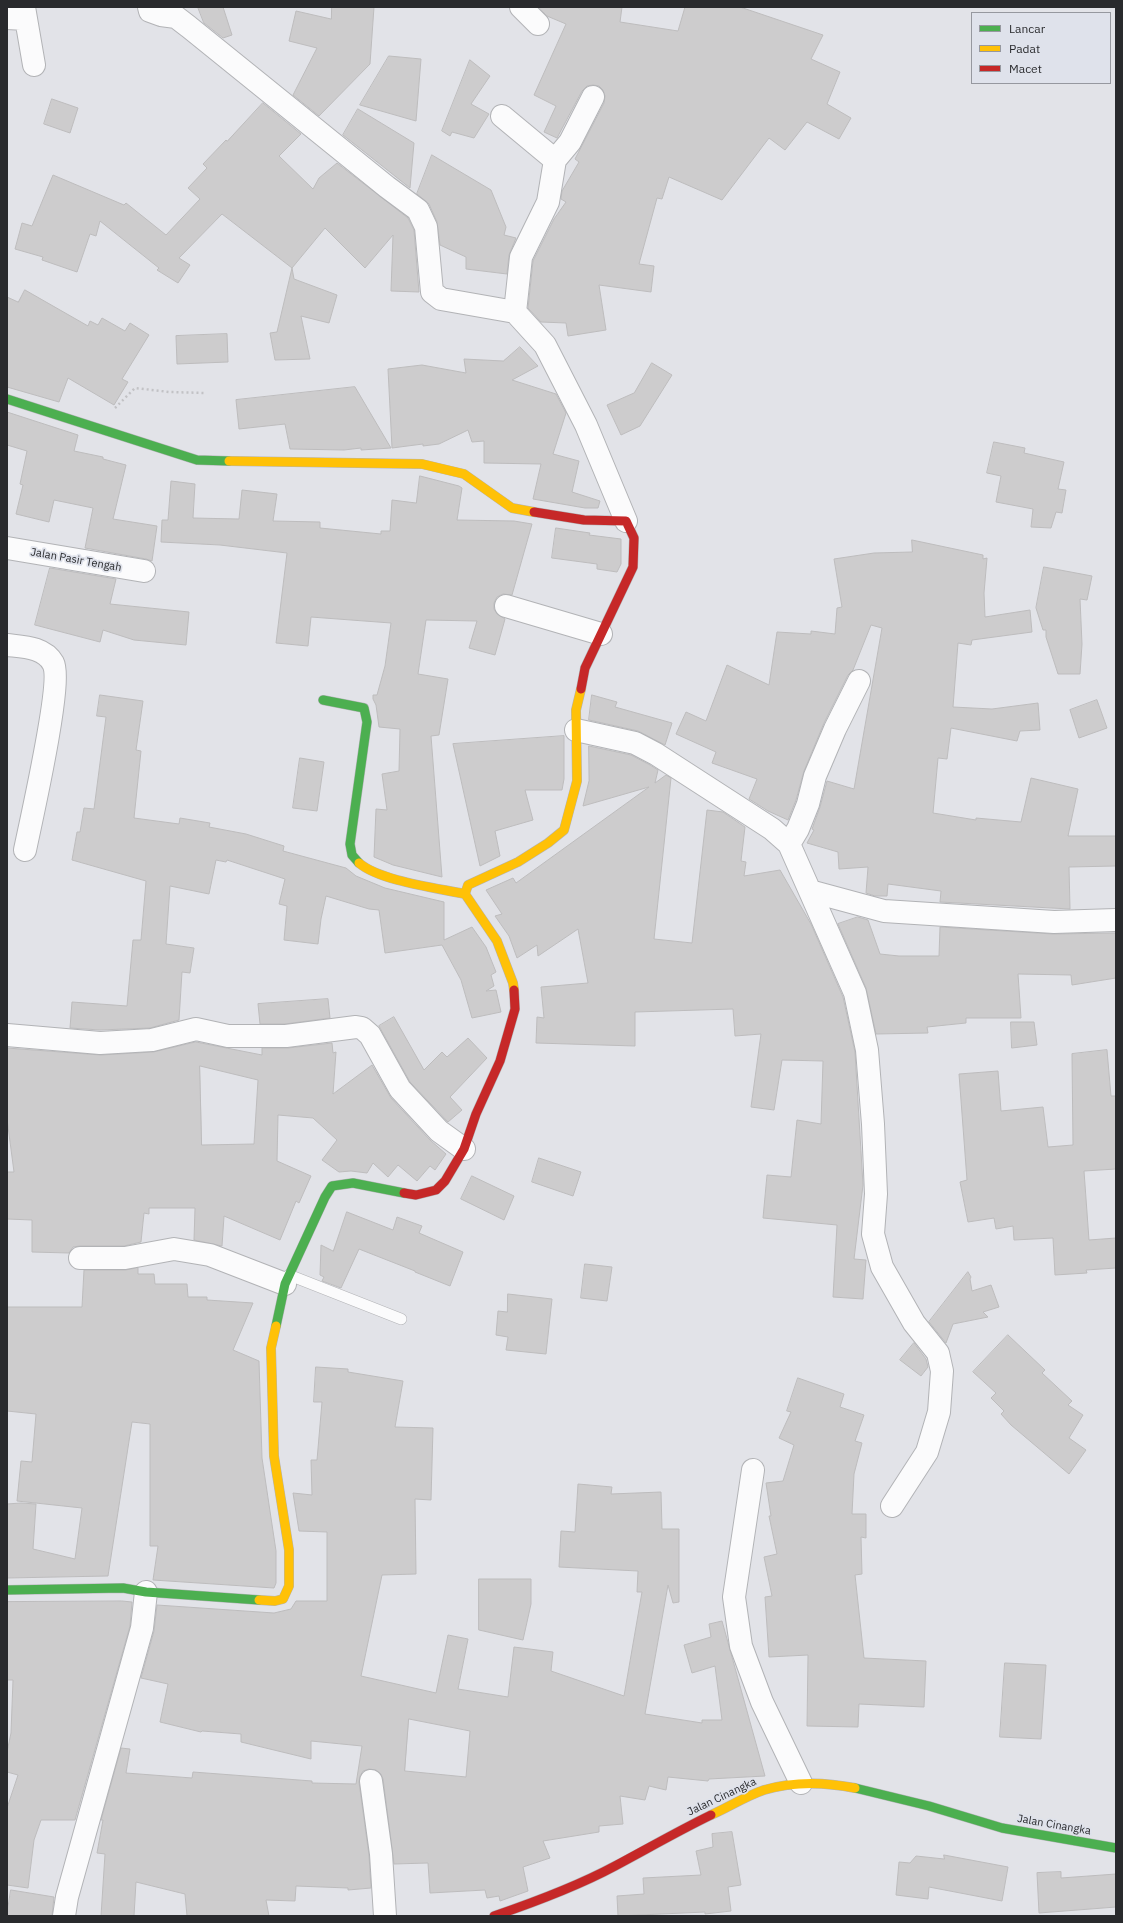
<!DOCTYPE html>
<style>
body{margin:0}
#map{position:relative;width:1123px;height:1923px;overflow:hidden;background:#e2e3e8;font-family:"IBM Plex Sans",sans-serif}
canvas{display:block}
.frame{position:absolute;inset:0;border:8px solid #292a2d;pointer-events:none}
.legend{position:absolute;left:971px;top:12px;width:140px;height:72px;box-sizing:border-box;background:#dfe2eb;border:1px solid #96989f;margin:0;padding:5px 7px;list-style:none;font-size:12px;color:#292a2d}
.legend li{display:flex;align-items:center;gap:8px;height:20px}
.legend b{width:20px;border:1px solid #96989f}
</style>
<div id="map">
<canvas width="1123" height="1923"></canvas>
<div class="frame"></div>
<ul class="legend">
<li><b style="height:5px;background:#4caf50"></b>Lancar</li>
<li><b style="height:5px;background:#ffc107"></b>Padat</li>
<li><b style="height:5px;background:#c62828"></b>Macet</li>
</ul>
</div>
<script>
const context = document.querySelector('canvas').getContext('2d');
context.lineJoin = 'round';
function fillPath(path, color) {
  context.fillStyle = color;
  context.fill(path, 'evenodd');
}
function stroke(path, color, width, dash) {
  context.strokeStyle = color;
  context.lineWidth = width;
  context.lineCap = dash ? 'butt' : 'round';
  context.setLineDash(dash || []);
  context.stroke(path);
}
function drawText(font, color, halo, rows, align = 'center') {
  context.font = font + ' "IBM Plex Sans",sans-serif';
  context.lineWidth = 3.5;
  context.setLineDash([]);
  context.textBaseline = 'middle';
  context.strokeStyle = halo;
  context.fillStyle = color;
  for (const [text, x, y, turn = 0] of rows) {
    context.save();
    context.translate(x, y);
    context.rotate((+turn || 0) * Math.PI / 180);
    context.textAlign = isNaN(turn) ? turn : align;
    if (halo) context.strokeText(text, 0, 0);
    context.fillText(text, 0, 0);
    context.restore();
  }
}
const building = new Path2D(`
 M 198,7 L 223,7 L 232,35 L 223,38 L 204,23 Z
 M 332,7 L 374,7 L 370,64 L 319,116 L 293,95 L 317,48 L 289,41 L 296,11 L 331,19 Z
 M 539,7 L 622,7 L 620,22 L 678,31 L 685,7 L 740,7 L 823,35 L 811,59 L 840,72 L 827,104 L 851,118 L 839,139 L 807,122 L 785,150 L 769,138 L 722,200 L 669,177 L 662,199 L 657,198 L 639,264 L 654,266 L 651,292 L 599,285 L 606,330 L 568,336 L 566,323 L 541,322 L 528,308 L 533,261 L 554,219 L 566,202 L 561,199 L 562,191 L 579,162 L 575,159 L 604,103 L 605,96 L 603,90 L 599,86 L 593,85 L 587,86 L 582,91 L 557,138 L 544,132 L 556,106 L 534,95 L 566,24 L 547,16 Z
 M 389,56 L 421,59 L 416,121 L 360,105 Z
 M 470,60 L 490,76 L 471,104 L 489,114 L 474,138 L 452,132 L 450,136 L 442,131 Z
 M 52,99 L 78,108 L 70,133 L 44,124 Z
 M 263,103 L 301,134 L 279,156 L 313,189 L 319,178 L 337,163 L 408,218 L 414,230 L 419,292 L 391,291 L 393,235 L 365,268 L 325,228 L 292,268 L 294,279 L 337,295 L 329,323 L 301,316 L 310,359 L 275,360 L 270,333 L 277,332 L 292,268 L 222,214 L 179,258 L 190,265 L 178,283 L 157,270 L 159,268 L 100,221 L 96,236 L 90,234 L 77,272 L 42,260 L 43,257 L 15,249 L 22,223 L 32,226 L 53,175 L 124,205 L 126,203 L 166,235 L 200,199 L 188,188 L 207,168 L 203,164 L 226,140 L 227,141 Z
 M 358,109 L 414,143 L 410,188 L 343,135 Z
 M 432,155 L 491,190 L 506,227 L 504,235 L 516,238 L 509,255 L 507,274 L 466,269 L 466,257 L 440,245 L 437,222 L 429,204 L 417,194 Z
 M 25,290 L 88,326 L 90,321 L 98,325 L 102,318 L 125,331 L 130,323 L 149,335 L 122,379 L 128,382 L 114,405 L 68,378 L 59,402 L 7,387 L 7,297 L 18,302 Z
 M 227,334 L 228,362 L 177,364 L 176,336 Z
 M 520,347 L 538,366 L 512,380 L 556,394 L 566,413 L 553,454 L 579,461 L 572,492 L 600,501 L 598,508 L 585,508 L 533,499 L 541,464 L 484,463 L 484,441 L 472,442 L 468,430 L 439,444 L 423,446 L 423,444 L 392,448 L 388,369 L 422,365 L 466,373 L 464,359 L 503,361 Z
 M 652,363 L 672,375 L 640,426 L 621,435 L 607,405 L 634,393 Z
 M 355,387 L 391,448 L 361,450 L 361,448 L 344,450 L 290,449 L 285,424 L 239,429 L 236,400 Z
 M 7,412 L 78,435 L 74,451 L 103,457 L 103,459 L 126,465 L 113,519 L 157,526 L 152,561 L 146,559 L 85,548 L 93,508 L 54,500 L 49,522 L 16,514 L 23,485 L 20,484 L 27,451 L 7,445 Z
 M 994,442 L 1025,448 L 1024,453 L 1064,462 L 1058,489 L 1066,490 L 1062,513 L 1056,512 L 1051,528 L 1031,527 L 1033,509 L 996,502 L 1001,476 L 987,473 Z
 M 420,476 L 459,486 L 462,488 L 457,520 L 514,521 L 532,524 L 512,595 L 503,594 L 497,597 L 494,603 L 494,609 L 497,614 L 505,619 L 495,655 L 469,648 L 477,621 L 426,620 L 418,674 L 448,679 L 439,735 L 431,736 L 442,877 L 393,865 L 374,857 L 376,809 L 387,810 L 382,774 L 399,771 L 400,729 L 379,727 L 376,705 L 373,699 L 373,695 L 377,695 L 385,666 L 391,623 L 311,617 L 308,646 L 276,643 L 287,553 L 220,545 L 161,542 L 162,520 L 168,520 L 171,481 L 195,484 L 193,518 L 239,519 L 242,490 L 277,494 L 273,521 L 320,522 L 320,528 L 381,534 L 381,531 L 390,531 L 392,500 L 416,503 Z
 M 556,528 L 590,533 L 589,535 L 621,539 L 621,564 L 617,572 L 597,569 L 597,564 L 552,558 Z
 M 912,540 L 983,555 L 983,559 L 987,558 L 984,593 L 985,617 L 1030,610 L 1032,632 L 972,640 L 971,645 L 958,643 L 953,707 L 992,709 L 1038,703 L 1040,730 L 1020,731 L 1017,741 L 951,728 L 947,759 L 938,758 L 933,813 L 976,820 L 976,818 L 1021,822 L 1031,778 L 1078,789 L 1068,836 L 1116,836 L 1116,866 L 1069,867 L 1070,909 L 940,902 L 941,891 L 888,884 L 887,896 L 875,896 L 866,893 L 868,867 L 839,869 L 838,852 L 807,843 L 814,830 L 812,829 L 820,807 L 827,781 L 854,789 L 882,628 L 871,625 L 853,670 L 848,675 L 824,723 L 804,771 L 796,800 L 788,820 L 768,811 L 749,799 L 757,779 L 712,763 L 716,752 L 676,734 L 686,712 L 706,721 L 727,665 L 769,685 L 777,632 L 811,634 L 811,631 L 835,634 L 837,608 L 842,607 L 834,559 L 874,553 L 912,552 Z
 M 1044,567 L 1092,576 L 1087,600 L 1080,599 L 1082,644 L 1080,674 L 1058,674 L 1046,637 L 1046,630 L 1043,630 L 1036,608 Z
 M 50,568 L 116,579 L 110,604 L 189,612 L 186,645 L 134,640 L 103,630 L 100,642 L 35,625 Z
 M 100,695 L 143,701 L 136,750 L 141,751 L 134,818 L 179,824 L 180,818 L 210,823 L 209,827 L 246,834 L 284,846 L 283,851 L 346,868 L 356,876 L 385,888 L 444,902 L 444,940 L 472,927 L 486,947 L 496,972 L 491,975 L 494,986 L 486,991 L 496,990 L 501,1012 L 472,1018 L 461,980 L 442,945 L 385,953 L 379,910 L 369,909 L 326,896 L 321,919 L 318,944 L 284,940 L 287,906 L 279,904 L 285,879 L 227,860 L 226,862 L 216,860 L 209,894 L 170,886 L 166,944 L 194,948 L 190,973 L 182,972 L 179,1020 L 150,1028 L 100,1030 L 70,1028 L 72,1002 L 127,1006 L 133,940 L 141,940 L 146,881 L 72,860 L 77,832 L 80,832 L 84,808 L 94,809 L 106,717 L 97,716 Z
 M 592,695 L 617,702 L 615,707 L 672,723 L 665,745 L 638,731 L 589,720 Z
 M 1097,700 L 1107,728 L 1079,738 L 1070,710 Z
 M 564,736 L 564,779 L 562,790 L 525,790 L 533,820 L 495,831 L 500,856 L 480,866 L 453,744 Z
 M 589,746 L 631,755 L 650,765 L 658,770 L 655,783 L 666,775 L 671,778 L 654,939 L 692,943 L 707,810 L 723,812 L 745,827 L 741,861 L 746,862 L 744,876 L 780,870 L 811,924 L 843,997 L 855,1052 L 863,1185 L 854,1259 L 866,1260 L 863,1299 L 833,1297 L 837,1225 L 763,1218 L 767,1175 L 791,1177 L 797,1120 L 821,1124 L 823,1061 L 782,1060 L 774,1110 L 751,1107 L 761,1034 L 735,1036 L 733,1009 L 635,1012 L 635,1046 L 536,1043 L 537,1017 L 544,1018 L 541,987 L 588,983 L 578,929 L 538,956 L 537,945 L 517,958 L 509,936 L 495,916 L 502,914 L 486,890 L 513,878 L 516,883 L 649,787 L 583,806 L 589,781 Z
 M 300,758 L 324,762 L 317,811 L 293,808 Z
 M 858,917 L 868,920 L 880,954 L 899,956 L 939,956 L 940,927 L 1053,934 L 1116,933 L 1116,978 L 1072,985 L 1071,975 L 1018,974 L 1021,1018 L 966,1018 L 966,1023 L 927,1027 L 928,1033 L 876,1034 L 866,988 L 838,924 Z
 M 328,999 L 330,1018 L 285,1024 L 260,1024 L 258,1004 Z
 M 394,1017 L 424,1070 L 442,1052 L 447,1057 L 468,1038 L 487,1058 L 450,1097 L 462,1110 L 448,1122 L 410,1082 L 379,1026 Z
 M 1011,1022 L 1034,1022 L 1037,1045 L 1012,1048 Z
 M 196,1042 L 262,1055 L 262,1048 L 288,1048 L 332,1043 L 333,1053 L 336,1052 L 333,1094 L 372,1065 L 391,1098 L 430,1140 L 446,1154 L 435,1170 L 430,1166 L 417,1181 L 398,1165 L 388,1177 L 373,1163 L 367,1173 L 351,1171 L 339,1172 L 322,1160 L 337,1140 L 313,1118 L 278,1115 L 277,1161 L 311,1176 L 299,1203 L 296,1201 L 280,1240 L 224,1216 L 222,1246 L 194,1240 L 195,1208 L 149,1208 L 149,1214 L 144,1213 L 141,1242 L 124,1246 L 80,1246 L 73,1247 L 69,1253 L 32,1252 L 32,1220 L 7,1219 L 7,1172 L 14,1172 L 7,1119 L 7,1048 L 101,1055 L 153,1052 ZM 200,1066 L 258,1080 L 254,1144 L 202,1145 Z
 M 1107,1050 L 1111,1096 L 1116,1096 L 1116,1169 L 1084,1171 L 1089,1240 L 1116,1238 L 1116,1268 L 1086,1270 L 1087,1273 L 1055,1275 L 1053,1238 L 1014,1240 L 1013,1226 L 996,1229 L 994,1218 L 968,1222 L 960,1182 L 967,1180 L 959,1074 L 998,1071 L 1001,1111 L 1043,1107 L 1048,1147 L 1073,1145 L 1072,1054 Z
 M 539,1158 L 581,1172 L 573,1196 L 532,1182 Z
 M 472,1176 L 514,1196 L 504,1220 L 461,1199 Z
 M 347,1212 L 393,1230 L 397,1217 L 422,1226 L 419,1233 L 463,1252 L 450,1286 L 415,1272 L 415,1271 L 359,1249 L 341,1288 L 322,1281 L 324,1277 L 320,1275 L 321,1245 L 333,1251 Z
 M 585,1264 L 612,1267 L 607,1301 L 581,1298 Z
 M 138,1268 L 138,1274 L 154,1274 L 155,1284 L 187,1284 L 188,1297 L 207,1297 L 207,1300 L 253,1303 L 233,1350 L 259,1361 L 262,1458 L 276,1551 L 276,1583 L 274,1588 L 153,1580 L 158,1546 L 150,1546 L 150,1424 L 132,1422 L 108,1576 L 7,1578 L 7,1504 L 21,1503 L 36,1504 L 33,1549 L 75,1559 L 82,1508 L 17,1501 L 21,1461 L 32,1462 L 36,1414 L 7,1411 L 7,1307 L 82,1307 L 84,1270 L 125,1270 Z
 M 968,1272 L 971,1277 L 970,1279 L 972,1291 L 991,1285 L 999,1307 L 983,1312 L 988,1317 L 953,1324 L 946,1343 L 929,1322 Z
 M 508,1294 L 552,1299 L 546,1354 L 506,1350 L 508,1337 L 496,1335 L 498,1311 L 507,1312 Z
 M 1008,1335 L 1045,1370 L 1042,1373 L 1072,1401 L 1068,1405 L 1083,1415 L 1069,1438 L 1086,1450 L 1069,1474 L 1011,1425 L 1001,1414 L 1004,1411 L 991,1398 L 996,1393 L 973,1372 Z
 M 914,1343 L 926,1359 L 928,1367 L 921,1376 L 900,1360 Z
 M 316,1367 L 348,1369 L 348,1372 L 403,1381 L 395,1427 L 433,1428 L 431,1500 L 415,1499 L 416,1574 L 382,1575 L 361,1676 L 436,1693 L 448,1635 L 468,1639 L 458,1689 L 508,1697 L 514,1647 L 553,1652 L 551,1671 L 624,1696 L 642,1592 L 637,1592 L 638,1571 L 559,1567 L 561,1531 L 575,1532 L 578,1484 L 612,1487 L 611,1494 L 661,1492 L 662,1529 L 679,1529 L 679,1602 L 673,1603 L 668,1585 L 645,1714 L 702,1723 L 702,1720 L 722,1720 L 715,1666 L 692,1673 L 684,1645 L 711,1637 L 709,1624 L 722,1621 L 765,1776 L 709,1779 L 708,1781 L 668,1777 L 666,1790 L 649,1786 L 645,1800 L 620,1796 L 623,1824 L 599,1826 L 599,1832 L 543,1841 L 550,1858 L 523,1867 L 528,1891 L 500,1901 L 499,1896 L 487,1898 L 485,1890 L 430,1893 L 428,1863 L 394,1864 L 383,1779 L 381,1774 L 376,1770 L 369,1769 L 363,1771 L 360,1776 L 359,1782 L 369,1855 L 371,1888 L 348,1890 L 348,1888 L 296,1886 L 295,1901 L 266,1900 L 269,1916 L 187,1916 L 185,1894 L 136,1882 L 134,1916 L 101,1916 L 105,1854 L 97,1853 L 103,1820 L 101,1820 L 121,1748 L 130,1749 L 126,1773 L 192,1778 L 193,1772 L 312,1781 L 312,1783 L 356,1784 L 362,1746 L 311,1741 L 311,1759 L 241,1742 L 241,1734 L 202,1731 L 201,1732 L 160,1722 L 168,1684 L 141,1678 L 154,1631 L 157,1605 L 274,1613 L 291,1609 L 296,1601 L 327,1601 L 327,1532 L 299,1531 L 293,1493 L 312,1495 L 311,1460 L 317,1460 L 322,1402 L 314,1402 ZM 409,1719 L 470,1731 L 466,1777 L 405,1771 Z
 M 798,1378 L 844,1394 L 840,1407 L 864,1415 L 855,1441 L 862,1443 L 854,1474 L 852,1514 L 866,1514 L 866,1538 L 861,1537 L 862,1574 L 855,1575 L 864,1658 L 926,1661 L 924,1707 L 859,1704 L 858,1727 L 807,1726 L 808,1655 L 769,1657 L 765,1597 L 772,1596 L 764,1557 L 777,1554 L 769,1516 L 771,1516 L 766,1483 L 783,1481 L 794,1445 L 779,1438 L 791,1412 L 787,1411 Z
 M 479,1579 L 531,1579 L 531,1604 L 523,1640 L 479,1630 Z
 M 122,1601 L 132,1602 L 130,1626 L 75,1820 L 41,1820 L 34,1840 L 28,1888 L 7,1885 L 7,1808 L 18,1775 L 7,1772 L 7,1752 L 11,1733 L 13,1680 L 7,1680 L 7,1602 Z
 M 1005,1663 L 1046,1665 L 1041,1739 L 1000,1737 Z
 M 732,1832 L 741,1885 L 728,1887 L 731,1911 L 705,1914 L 705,1912 L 618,1916 L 617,1896 L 644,1894 L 643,1878 L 701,1875 L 696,1851 L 713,1847 L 712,1834 Z
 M 944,1855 L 1008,1867 L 1002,1901 L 929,1887 L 928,1899 L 896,1895 L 899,1862 L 910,1863 L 916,1856 L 944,1859 Z
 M 1061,1872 L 1061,1878 L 1116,1874 L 1116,1907 L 1039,1913 L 1037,1873 Z
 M 11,1890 L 54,1897 L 52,1916 L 7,1916 Z`);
const path = new Path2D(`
 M 115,408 L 135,388 L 169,392 L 205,393`);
const lane = new Path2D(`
 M 289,1275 L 401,1319`);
const street = new Path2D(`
 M 24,7 L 34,65
 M 149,7 L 150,11 L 161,15 L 176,17 L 189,27 L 387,187 L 418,210 L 426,227 L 432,292 L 441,299 L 515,312 L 545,345 L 586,425 L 626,521
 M 521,7 L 538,24
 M 7,18 L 26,19
 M 502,116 L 555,160
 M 515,312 L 521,257 L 548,202 L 555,160 L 570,142 L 593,97
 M 7,548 L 144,571
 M 506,606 L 601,634
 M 7,645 C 24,647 44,647 53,663 C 63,681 31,821 25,850
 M 576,730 L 635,743 L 656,754 L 772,829 L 789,844 L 855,993 L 867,1050 L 873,1124 L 876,1194 L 873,1234 L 882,1267 L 914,1323 L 938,1353 L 942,1371 L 939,1412 L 927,1452 L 892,1506
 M 789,844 L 798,829 L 808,804 L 815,776 L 835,729 L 859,681
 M 810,891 L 884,911 L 1054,922 L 1116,920
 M 7,1035 L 100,1043 L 152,1040 L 196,1029 L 228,1036 L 286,1036 L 356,1027 L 362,1028 L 370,1035 L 400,1089 L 439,1131 L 464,1149
 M 80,1258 L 125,1258 L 174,1249 L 210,1255 L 285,1284
 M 753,1470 L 734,1597 L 741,1646 L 762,1702 L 801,1783
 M 371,1781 L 381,1854 L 385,1916
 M 64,1916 L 67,1897 L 142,1628 L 146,1592`);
const fast = new Path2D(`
 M 7,399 L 197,460 L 229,461
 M 323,700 L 364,708 L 367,722 L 350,844 L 352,855 L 359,863
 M 276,1326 L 285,1284 L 325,1197 L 332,1186 L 353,1183 L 404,1193
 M 7,1590 L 123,1588 L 146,1592 L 259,1600
 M 855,1788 L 929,1806 L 1002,1828 L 1116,1848`);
const slow = new Path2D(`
 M 229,461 L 422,464 L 464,474 L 512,508 L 534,512
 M 359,863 C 380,881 437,888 465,894 L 497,941 L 513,983 L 514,990
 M 465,894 L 468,885 L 518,862 L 548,843 L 564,830 L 577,781 L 576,710 L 581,689
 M 259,1600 L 275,1601 L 283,1599 L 289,1586 L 289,1550 L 274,1456 L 271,1348 L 276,1326
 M 711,1815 C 729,1807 746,1796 764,1790 C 794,1781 825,1782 855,1788`);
const jam = new Path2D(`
 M 534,512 L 584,520 L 626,521 L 634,538 L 633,567 L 585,668 L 581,689
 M 404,1193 L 416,1195 L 436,1190 L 445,1181 L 464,1149 L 476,1114 L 500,1061 L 515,1009 L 514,990
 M 494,1916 C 535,1902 576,1887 615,1866 C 647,1849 678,1831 711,1815`);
const streetNames = [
 ["Jalan Pasir Tengah",76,560,10],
 ["Jalan Cinangka",722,1797,-25],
 ["Jalan Cinangka",1054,1825,10]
];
fillPath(building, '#cdcccd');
stroke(building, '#bdbcbd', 1);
stroke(lane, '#b2b3b6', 12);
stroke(street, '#b2b3b6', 24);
stroke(fast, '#b2b3b6', 10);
stroke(slow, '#b2b3b6', 10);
stroke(jam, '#b2b3b6', 10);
stroke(path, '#c2c2c5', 2.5, [2, 3]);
stroke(lane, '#fbfbfc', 11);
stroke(street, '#fbfbfc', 22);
stroke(fast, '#4caf50', 9);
stroke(slow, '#ffc107', 9);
stroke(jam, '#c62828', 9);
drawText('11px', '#292a2d', '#dfe2eb', streetNames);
</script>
